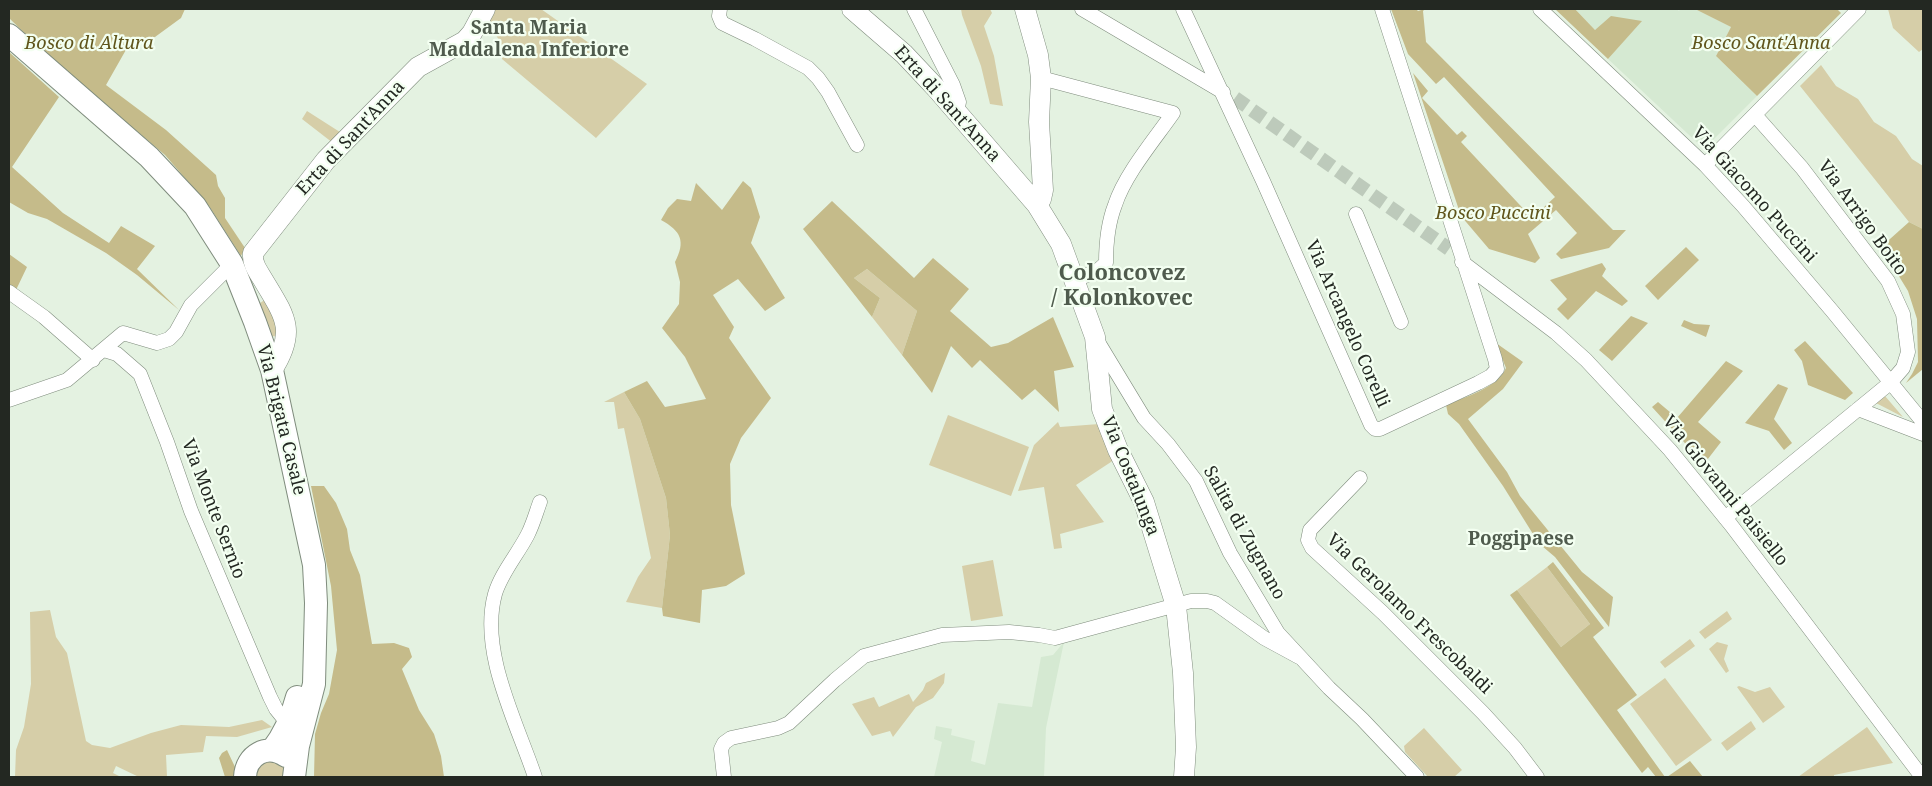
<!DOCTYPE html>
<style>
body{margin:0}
#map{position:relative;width:1932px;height:786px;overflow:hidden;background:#e4f2e1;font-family:"Noto Serif",serif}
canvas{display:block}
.frame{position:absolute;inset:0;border:10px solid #232822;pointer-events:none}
</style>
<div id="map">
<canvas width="1932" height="786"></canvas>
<div class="frame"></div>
</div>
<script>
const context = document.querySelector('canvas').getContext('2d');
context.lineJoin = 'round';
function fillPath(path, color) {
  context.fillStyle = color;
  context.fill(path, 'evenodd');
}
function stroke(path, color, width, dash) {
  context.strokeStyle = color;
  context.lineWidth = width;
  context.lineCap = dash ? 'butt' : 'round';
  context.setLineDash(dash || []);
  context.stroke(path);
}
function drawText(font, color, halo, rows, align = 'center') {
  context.font = font + ' "Noto Serif",serif';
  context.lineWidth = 4.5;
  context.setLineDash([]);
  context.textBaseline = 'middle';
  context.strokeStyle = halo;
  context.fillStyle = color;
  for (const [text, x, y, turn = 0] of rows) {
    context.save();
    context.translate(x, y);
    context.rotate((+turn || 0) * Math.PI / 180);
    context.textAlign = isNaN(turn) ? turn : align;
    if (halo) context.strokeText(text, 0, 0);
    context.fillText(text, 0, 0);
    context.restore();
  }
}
const built = new Path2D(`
 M 1575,9 L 1677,9 L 1679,11 L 1680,9 L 1695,9 L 1731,27 L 1716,56 L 1757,96 L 1704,149 L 1608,59 L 1641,21 L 1595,30 Z
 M 1064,642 L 1046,728 L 1044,777 L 934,777 L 942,742 L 934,739 L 936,726 L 952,729 L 951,735 L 975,741 L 971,761 L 985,765 L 998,703 L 1032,707 L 1041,657 L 1053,655 Z`);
const green = new Path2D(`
 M 494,9 L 541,9 L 647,84 L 596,138 L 502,59 C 505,44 496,35 487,24 Z
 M 961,9 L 990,9 L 992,13 L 984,26 L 994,56 L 1003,106 L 990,104 L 981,66 L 962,15 Z
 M 1888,9 L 1923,9 L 1923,49 L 1919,52 L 1893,28 Z
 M 1821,65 L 1836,86 L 1858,99 L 1874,122 L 1896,136 L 1912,159 L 1923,166 L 1923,229 L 1909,222 L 1800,86 Z
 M 307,111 L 343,134 L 333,143 L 302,119 Z
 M 867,269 L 917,311 L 902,355 L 872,317 L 880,298 L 854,278 Z
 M 266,299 L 274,310 L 278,337 L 272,336 L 270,333 L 260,303 Z
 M 624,392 L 640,419 L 666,498 L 670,535 L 662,608 L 626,602 L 638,577 L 651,558 L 624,428 L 618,429 L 614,402 L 604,402 Z
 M 1885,396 L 1903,417 L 1876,403 Z
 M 948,415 L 1029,447 L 1011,496 L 929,465 Z
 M 1058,422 L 1060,427 L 1099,424 L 1114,460 L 1076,485 L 1104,522 L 1060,534 L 1062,548 L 1054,549 L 1044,487 L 1018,491 L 1034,445 Z
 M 993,560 L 1003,616 L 971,621 L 962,566 Z
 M 1547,567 L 1590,624 L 1561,647 L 1517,590 Z
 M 50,610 L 56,637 L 67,653 L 86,741 L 92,745 L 110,748 L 151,733 L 181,725 L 229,727 L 262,720 L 272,727 L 237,737 L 206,736 L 203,752 L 166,755 L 167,777 L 139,777 L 116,766 L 113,773 L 121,777 L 15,777 L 16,750 L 24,727 L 31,684 L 30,612 Z
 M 1727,611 L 1732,619 L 1705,639 L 1699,632 Z
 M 1690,639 L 1695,646 L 1665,668 L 1660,662 Z
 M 1717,642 L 1728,645 L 1724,659 L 1729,671 L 1726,673 L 1709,649 Z
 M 945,673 L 944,683 L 933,698 L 916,707 L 893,737 L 890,731 L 872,736 L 852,704 L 874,697 L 879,707 L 909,694 L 913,702 L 923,690 L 926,683 Z
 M 1665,678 L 1712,740 L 1676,766 L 1630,704 Z
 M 1739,686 L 1755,692 L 1770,687 L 1785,707 L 1763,723 L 1737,687 Z
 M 1751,721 L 1756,729 L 1727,751 L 1721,743 Z
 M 1867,727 L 1893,763 L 1834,775 L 1834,777 L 1798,777 Z
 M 1424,728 L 1462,770 L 1454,777 L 1428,777 L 1405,752 L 1404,746 Z
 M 265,760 L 283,764 L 285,768 L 286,777 L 256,777 L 256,771 Z`);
const forest = new Path2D(`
 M 9,9 L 185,9 L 181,18 L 155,37 L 127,48 L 106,85 L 166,130 L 216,175 L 218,186 L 225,198 L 225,218 L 245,248 L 241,256 L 209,206 L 165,155 L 47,55 L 9,18 Z
 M 1391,9 L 1416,9 L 1418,11 L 1425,9 L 1423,11 L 1426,42 L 1613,230 L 1626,230 L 1609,248 L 1561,259 L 1556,254 L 1577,233 L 1556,210 L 1528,234 L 1540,258 L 1535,263 L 1489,249 L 1461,216 L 1413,73 L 1428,91 L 1422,98 L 1457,135 L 1462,131 L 1467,136 L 1461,142 L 1532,218 L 1555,197 L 1444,77 L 1436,84 L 1408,54 Z
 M 1555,9 L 1575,9 L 1595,30 L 1611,16 L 1642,21 L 1608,59 Z
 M 1695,9 L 1837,9 L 1841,13 L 1757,96 L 1716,56 L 1731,27 Z
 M 9,52 L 59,97 L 12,167 L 63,213 L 109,243 L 121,226 L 155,246 L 137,269 L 179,310 L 137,275 L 106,253 L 47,219 L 28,213 L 9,202 Z
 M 743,181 L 751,188 L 760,217 L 751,243 L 785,298 L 765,311 L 738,279 L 713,295 L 734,327 L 729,338 L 771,398 L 741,438 L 730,464 L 731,505 L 745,574 L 726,586 L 702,590 L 700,623 L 663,616 L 662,608 L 670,535 L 666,498 L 640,419 L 624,392 L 647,381 L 665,407 L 706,399 L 685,357 L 662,328 L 679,304 L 680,282 L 675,262 C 686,241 681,231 661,220 L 668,208 L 677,199 L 691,201 L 696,183 L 722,210 Z
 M 832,201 L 914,278 L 933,258 L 969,289 L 950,311 L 991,347 L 1008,343 L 1053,317 L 1074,367 L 1054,371 L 1059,412 L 1035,389 L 1022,400 L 980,360 L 972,368 L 951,346 L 932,393 L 902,355 L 917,311 L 867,269 L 854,278 L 880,298 L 872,317 L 803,229 Z
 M 1909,222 L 1923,229 L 1923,369 L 1906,383 L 1912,374 L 1918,362 L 1917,319 L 1908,291 L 1881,247 Z
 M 1686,247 L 1699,260 L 1658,300 L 1645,286 Z
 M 9,254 L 27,267 L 16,290 L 9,285 Z
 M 1602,263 L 1606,269 L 1602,276 L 1628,301 L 1622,306 L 1596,291 L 1568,320 L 1557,309 L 1567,299 L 1550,280 Z
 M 1631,316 L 1648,323 L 1612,361 L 1599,350 Z
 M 1684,320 L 1694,324 L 1710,325 L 1706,337 L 1681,326 Z
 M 1805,341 L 1853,393 L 1845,400 L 1808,385 L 1802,361 L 1794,350 Z
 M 1496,343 L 1523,362 L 1503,389 L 1468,419 L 1507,472 L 1520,496 L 1582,572 L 1613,597 L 1609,627 L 1555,557 L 1542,546 L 1533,534 L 1503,486 L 1459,424 L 1448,414 L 1446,405 C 1466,396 1496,389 1506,368 Z
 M 1726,361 L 1743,371 L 1698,422 L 1721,442 L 1704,464 L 1652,407 L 1658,402 L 1677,418 Z
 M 1778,384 L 1788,388 L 1774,419 L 1792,443 L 1784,450 L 1769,431 L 1745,423 Z
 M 311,486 L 324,486 L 336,503 L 347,529 L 350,550 L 360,575 L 372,644 L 394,643 L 409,648 L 412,657 L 402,669 L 419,710 L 434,734 L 441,756 L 444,777 L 314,777 L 315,734 L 321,713 L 329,694 L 337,650 L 331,586 Z
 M 1553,562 L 1604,628 L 1593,637 L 1637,695 L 1617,710 L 1665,777 L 1656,777 L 1648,767 L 1642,773 L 1510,595 L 1517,590 L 1561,647 L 1590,624 L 1547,567 Z
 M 227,750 L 235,767 L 236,777 L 225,777 L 219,758 L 222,753 Z
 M 1690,761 L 1703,777 L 1667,777 Z`);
const streetTunnel = new Path2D(`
 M 1235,98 L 1449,249`);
const street = new Path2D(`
 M 720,9 L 719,16 L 722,23 L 755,39 L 808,68 L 818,78 L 828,92 L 857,145
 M 914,9 L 953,85 L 959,102 L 957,111
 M 1082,9 L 1223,92
 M 1183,9 L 1263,181 L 1371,425 L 1375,429 L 1380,429 L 1478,383 L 1491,376 L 1497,369 L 1495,359 L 1382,9
 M 1540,9 L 1705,165 L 1743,206 L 1833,312 L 1923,422
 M 1041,78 L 1173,113 C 1155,139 1125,174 1115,205 C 1108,223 1106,244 1106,263 L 1097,271 L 1075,280
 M 1705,165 L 1859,9
 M 1356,214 L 1401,322
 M 1462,262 L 1556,333 L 1586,360 L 1670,450 L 1731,525 L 1922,777
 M 9,292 L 44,317 L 93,360
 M 1098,342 L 1144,418 L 1168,444 L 1196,481 L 1230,553 L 1278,633 L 1329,688 L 1362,719 L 1417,777
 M 104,350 L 117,354 L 140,374 L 167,442 L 191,511 L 270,697 L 276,709 L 288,724
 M 9,400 L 67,380 L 123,333 L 157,343 L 169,339 L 176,332 L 191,305 L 232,264
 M 1858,409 L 1923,434
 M 1360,478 L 1310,530 L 1308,540 L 1312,548 L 1383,613 L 1483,713 L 1515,748 L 1537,777
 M 1725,518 L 1890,383 L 1903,368 L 1908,352 L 1903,314 L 1888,281 L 1802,168 L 1755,115
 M 535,777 C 517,723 479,652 495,594 C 501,573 518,554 528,534 C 533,524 536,513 540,502
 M 724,777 L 721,749 L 724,743 L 731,738 L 778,728 L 789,723 L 835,680 L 864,656 L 942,635 L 1009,632 L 1039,635 L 1055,638 L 1191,601 L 1207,601 L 1215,603 L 1264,638 L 1299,657`);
const secondary = new Path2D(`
 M 852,9 L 904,54 L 936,88 L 1037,205
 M 1025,9 L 1038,55 L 1041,78 L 1039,122 L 1043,190 L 1041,199 L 1037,205 L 1061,244 L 1095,337 L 1102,409 L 1118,450 L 1144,502 L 1176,606 L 1183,673 L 1186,747 L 1184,777
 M 272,370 C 298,330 284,315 262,278 C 257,270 252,263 253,253 L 326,160 L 418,67 L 465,41 L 472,33 L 485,9`);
const primary = new Path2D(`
 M 9,35 L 149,157 L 195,206 L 232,264 L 255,322 L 272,370 L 314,565 L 316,603 L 314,684 L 298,746 L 294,777
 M 272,750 C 284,735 292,716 297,697
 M 245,777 C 246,755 267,743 286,756`);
const parkNames = [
 ["Bosco di Altura",89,44],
 ["Bosco Sant'Anna",1761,44],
 ["Bosco Puccini",1493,214]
];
const streetNames = [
 ["Erta di Sant'Anna",947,104,48],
 ["Erta di Sant'Anna",351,138,-47],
 ["Via Giacomo Puccini",1754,195,48],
 ["Via Arrigo Boito",1862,218,54],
 ["Via Arcangelo Corelli",1347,324,66],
 ["Via Brigata Casale",281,420,76],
 ["Via Costalunga",1130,476,68],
 ["Via Giovanni Paisiello",1725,491,51],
 ["Via Monte Sernio",213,509,69],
 ["Salita di Zugnano",1244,533,61],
 ["Via Gerolamo Frescobaldi",1409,614,44]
];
const neighbourhoodNames = [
 ["Santa Maria",529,29],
 ["Maddalena Inferiore",529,51],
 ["Poggipaese",1521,540]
];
const districtNames = [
 ["Coloncovez",1122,274],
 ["/ Kolonkovec",1122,299]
];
fillPath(built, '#d5e9d2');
fillPath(green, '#d6cea8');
fillPath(forest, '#c5bb8a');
stroke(streetTunnel, '#bdcabb', 14, [14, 7]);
stroke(street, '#7f8c7d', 15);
stroke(secondary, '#7f8c7d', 21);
stroke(primary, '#7f8c7d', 24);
stroke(street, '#fff', 14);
stroke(secondary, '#fff', 20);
stroke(primary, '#fff', 22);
drawText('italic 18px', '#60551b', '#f3fff1', parkNames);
drawText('18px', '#232822', '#f3fff1', streetNames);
drawText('bold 19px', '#4f5b4d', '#f3fff1', neighbourhoodNames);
drawText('bold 22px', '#4f5b4d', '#f3fff1', districtNames);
</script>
